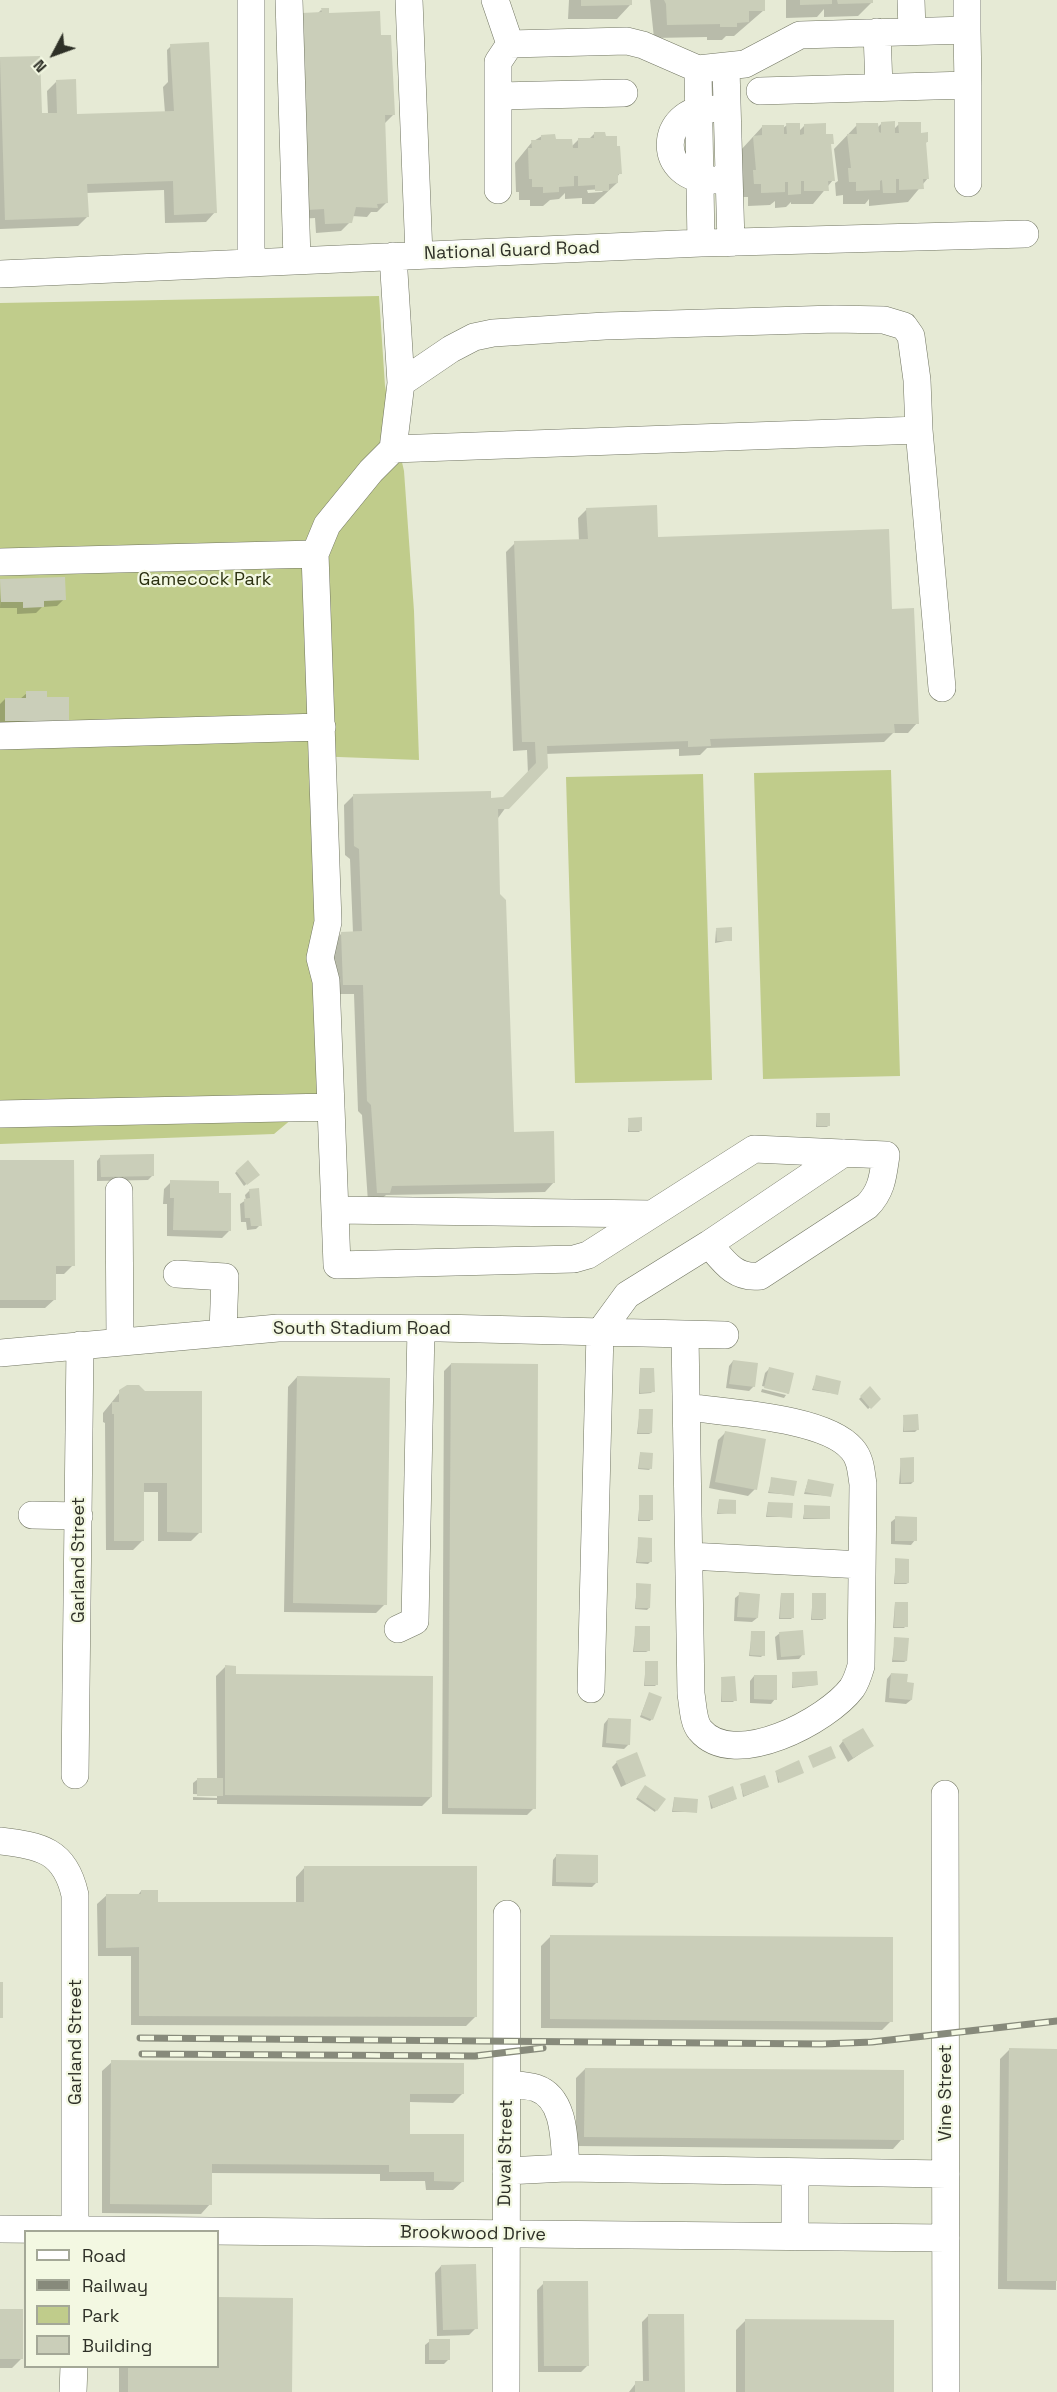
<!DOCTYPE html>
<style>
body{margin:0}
#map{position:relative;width:1057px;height:2392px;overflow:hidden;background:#e6ead5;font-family:"Space Grotesk",sans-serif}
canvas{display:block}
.legend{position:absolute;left:24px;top:2230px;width:195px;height:138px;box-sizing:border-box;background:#f3f8e2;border:2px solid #a4a897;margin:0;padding:8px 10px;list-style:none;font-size:18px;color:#2e3027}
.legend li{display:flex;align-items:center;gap:12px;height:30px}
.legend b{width:30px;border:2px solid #a4a897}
.north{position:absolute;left:24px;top:24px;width:60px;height:60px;-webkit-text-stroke:4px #f3f8e2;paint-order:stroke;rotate:229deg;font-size:16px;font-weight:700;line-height:24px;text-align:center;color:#2e3027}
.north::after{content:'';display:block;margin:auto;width:21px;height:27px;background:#2e3027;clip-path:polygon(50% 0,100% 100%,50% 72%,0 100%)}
</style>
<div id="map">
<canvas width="1057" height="2392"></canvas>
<ul class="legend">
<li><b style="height:8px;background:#fff"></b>Road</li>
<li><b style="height:8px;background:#878a7b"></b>Railway</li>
<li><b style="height:16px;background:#c0cc8b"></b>Park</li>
<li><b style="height:16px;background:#caceb9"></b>Building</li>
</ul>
<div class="north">N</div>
</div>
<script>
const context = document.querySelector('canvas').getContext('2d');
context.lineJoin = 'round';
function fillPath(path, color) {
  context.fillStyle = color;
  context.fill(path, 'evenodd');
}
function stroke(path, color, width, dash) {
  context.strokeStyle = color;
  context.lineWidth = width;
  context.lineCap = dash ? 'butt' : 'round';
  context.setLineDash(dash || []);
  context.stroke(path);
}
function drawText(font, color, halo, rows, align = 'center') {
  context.font = font + ' "Space Grotesk",sans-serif';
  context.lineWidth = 4.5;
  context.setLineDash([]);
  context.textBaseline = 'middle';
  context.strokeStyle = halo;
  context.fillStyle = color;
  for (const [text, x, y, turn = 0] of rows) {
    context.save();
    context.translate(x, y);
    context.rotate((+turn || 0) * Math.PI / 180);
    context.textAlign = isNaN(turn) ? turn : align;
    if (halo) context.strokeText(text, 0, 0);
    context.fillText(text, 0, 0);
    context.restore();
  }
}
const green = new Path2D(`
 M 379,296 L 385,386 L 404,471 L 414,611 L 419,760 L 312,756 L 323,1093 L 274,1134 L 0,1144 L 0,303 Z
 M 891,770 L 900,1076 L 763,1079 L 754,773 Z
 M 703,774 L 712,1080 L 575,1083 L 566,777 Z`);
const shadow = new Path2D(`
 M 569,0 L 630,0 L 630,5 L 617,19 L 568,19 Z
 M 650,0 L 763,0 L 764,10 L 734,36 L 726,36 L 722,40 L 707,40 L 707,37 L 654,38 Z
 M 786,0 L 872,0 L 872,2 L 858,16 L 824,17 L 824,9 L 817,17 L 786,18 Z
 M 321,10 L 380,37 L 393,115 L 384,124 L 386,203 L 377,212 L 371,212 L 367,217 L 352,216 L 350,222 L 341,231 L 316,233 L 315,218 L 297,219 L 317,14 Z
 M 171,46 L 215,212 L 206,222 L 165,223 L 164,190 L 86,193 L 87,217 L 78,226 L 0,229 L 0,59 L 39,57 L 41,115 L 48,114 L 47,91 L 56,82 L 76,116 L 165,113 L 163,87 L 168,82 L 167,50 Z
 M 882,123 L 894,129 L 899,124 L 920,134 L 927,142 L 924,144 L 928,178 L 908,202 L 869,206 L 869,199 L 865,204 L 843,204 L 843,195 L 836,196 L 835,183 L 838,181 L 834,149 L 857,125 L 877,128 Z
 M 787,125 L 799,131 L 804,126 L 825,136 L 832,143 L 830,146 L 833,180 L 813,204 L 791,204 L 791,202 L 786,207 L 775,208 L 775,201 L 770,205 L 748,206 L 748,197 L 741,197 L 740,151 L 762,127 L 782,129 Z
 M 595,133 L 620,173 L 617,177 L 617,183 L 603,196 L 594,204 L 582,204 L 582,198 L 565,199 L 565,193 L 559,199 L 550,200 L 543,206 L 530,206 L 530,200 L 519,200 L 519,192 L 516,192 L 515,163 L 532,142 L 542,136 L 571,147 L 578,140 L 589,139 ZM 605,189 L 602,192 L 588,193 L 587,190 Z
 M 587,509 L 656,538 L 891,610 L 917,723 L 908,733 L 893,733 L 884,742 L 707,748 L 700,755 L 679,756 L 679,749 L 545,754 L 498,818 L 498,895 L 512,1134 L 554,1182 L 545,1192 L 386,1195 L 379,1201 L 368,1202 L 362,1115 L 358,1111 L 354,994 L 334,994 L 332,943 L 342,933 L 353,933 L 350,859 L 345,855 L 344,805 L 353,796 L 504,799 L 528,774 L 527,750 L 513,751 L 506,552 L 515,543 L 579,541 L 578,518 Z
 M 1,580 L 64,599 L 57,606 L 42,607 L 36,613 L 17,614 L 17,608 L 0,608 Z
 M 27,693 L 46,699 L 68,720 L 0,727 L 0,704 L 5,699 L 20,699 Z
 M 716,930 L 731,940 L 715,943 Z
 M 817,1114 L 829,1125 L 827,1127 L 816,1127 Z
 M 629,1119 L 641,1130 L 639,1132 L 628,1132 Z
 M 101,1156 L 152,1176 L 148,1180 L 97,1181 L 97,1161 Z
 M 0,1162 L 73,1265 L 64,1274 L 54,1274 L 55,1299 L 45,1308 L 0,1308 Z
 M 248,1162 L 258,1174 L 244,1186 L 235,1173 Z
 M 171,1182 L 217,1195 L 229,1231 L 222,1238 L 167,1236 L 167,1204 L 163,1204 L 164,1189 Z
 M 250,1190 L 260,1225 L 256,1229 L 247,1230 L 246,1222 L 241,1222 L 240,1204 L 246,1200 L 245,1195 Z
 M 733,1361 L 754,1386 L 749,1391 L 726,1388 L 729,1366 Z
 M 451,1364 L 534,1808 L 527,1815 L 442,1814 L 444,1371 Z
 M 640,1369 L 653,1391 L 651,1393 L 639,1394 Z
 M 769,1369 L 788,1393 L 787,1394 L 787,1392 L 762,1386 L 765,1373 Z
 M 297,1377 L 385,1604 L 376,1613 L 284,1612 L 288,1387 Z
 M 817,1377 L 837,1394 L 812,1390 Z
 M 870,1388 L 879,1399 L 868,1409 L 859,1399 Z
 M 762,1389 L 786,1395 L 784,1398 L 761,1392 Z
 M 120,1392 L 200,1532 L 191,1541 L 158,1541 L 158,1492 L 143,1492 L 143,1540 L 133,1550 L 106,1550 L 105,1423 L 103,1422 L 103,1413 Z
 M 640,1410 L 651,1433 L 649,1434 L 637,1434 Z
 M 904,1416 L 917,1430 L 915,1432 L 903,1432 Z
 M 725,1433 L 755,1489 L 748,1496 L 709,1488 L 718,1440 Z
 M 640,1454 L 651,1468 L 649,1470 L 638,1469 Z
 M 901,1459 L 913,1482 L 911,1484 L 899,1484 Z
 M 772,1479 L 793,1495 L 768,1493 Z
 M 808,1481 L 830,1496 L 804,1494 Z
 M 640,1497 L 651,1519 L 650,1521 L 638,1521 Z
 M 719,1500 L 734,1513 L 717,1514 Z
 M 768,1503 L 791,1517 L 766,1517 Z
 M 805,1507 L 828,1519 L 803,1519 Z
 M 896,1518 L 915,1540 L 911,1545 L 891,1544 L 891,1522 Z
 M 639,1539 L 650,1562 L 648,1564 L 636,1563 Z
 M 896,1560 L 908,1583 L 906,1584 L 894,1584 Z
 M 637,1585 L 649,1608 L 647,1610 L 635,1609 Z
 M 740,1594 L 757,1618 L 752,1622 L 734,1621 L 735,1598 Z
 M 781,1594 L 792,1618 L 791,1619 L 779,1619 Z
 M 813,1595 L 824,1618 L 823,1620 L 811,1620 Z
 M 895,1603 L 906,1626 L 904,1628 L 893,1628 Z
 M 636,1627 L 648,1651 L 646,1652 L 633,1652 Z
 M 752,1632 L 763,1655 L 761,1657 L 749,1656 Z
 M 780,1633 L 803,1654 L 799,1659 L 777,1660 L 775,1637 Z
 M 895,1638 L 906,1661 L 904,1662 L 892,1662 Z
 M 646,1662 L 656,1685 L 655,1686 L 644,1686 Z
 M 225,1667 L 235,1676 L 431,1797 L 422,1806 L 217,1804 L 217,1800 L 193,1800 L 193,1797 L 217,1798 L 217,1795 L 193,1794 L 193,1783 L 198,1779 L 217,1779 L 216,1676 Z
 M 793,1674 L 817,1685 L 792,1688 Z
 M 891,1674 L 906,1683 L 911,1700 L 906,1704 L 885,1702 L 887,1679 Z
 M 754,1676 L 775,1699 L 771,1704 L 750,1703 L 750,1681 Z
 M 722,1678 L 735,1700 L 733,1702 L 721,1702 Z
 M 649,1694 L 652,1719 L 650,1721 L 640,1717 Z
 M 608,1719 L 629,1744 L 624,1749 L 602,1747 L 604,1724 Z
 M 843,1741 L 872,1746 L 848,1762 L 839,1746 Z
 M 617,1762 L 645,1775 L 621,1787 L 612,1767 Z
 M 776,1772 L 802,1772 L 778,1783 Z
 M 741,1785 L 767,1787 L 743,1797 Z
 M 644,1789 L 656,1810 L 655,1812 L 636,1799 Z
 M 709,1797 L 734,1800 L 711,1809 Z
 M 674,1799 L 696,1812 L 672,1812 Z
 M 557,1855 L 596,1883 L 592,1887 L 552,1886 L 553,1860 Z
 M 305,1867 L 476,2016 L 466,2026 L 131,2025 L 131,1956 L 98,1956 L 97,1904 L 107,1895 L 138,1895 L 141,1891 L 156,1903 L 296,1904 L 296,1877 Z
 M 551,1936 L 891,2021 L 882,2030 L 541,2028 L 541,1946 Z
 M 1009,2050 L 1057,2050 L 1056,2290 L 998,2289 L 1000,2059 Z
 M 112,2062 L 463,2093 L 453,2103 L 409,2102 L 409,2135 L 463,2181 L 453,2190 L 426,2190 L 425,2181 L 380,2181 L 380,2174 L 210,2173 L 210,2204 L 201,2214 L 102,2213 L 102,2071 Z
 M 585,2069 L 902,2139 L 893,2149 L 576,2146 L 576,2078 Z
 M 441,2266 L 476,2328 L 469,2335 L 437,2336 L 435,2273 Z
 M 544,2283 L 588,2365 L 581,2372 L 538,2372 L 537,2290 Z
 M 218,2299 L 292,2300 L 291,2392 L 119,2392 L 119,2366 L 218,2366 Z
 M 0,2310 L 21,2359 L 12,2368 L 0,2368 Z
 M 649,2315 L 683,2392 L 629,2392 L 636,2383 L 643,2382 L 642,2322 Z
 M 746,2320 L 893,2392 L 736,2392 L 736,2330 Z
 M 430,2341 L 448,2360 L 444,2364 L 425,2364 L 425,2345 Z`);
const building = new Path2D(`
 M 581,0 L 632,0 L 632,5 L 581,6 Z
 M 664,0 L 765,0 L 765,11 L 749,11 L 749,22 L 737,23 L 737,27 L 720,27 L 720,24 L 667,25 L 666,4 Z
 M 800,0 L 832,0 L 832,4 L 800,5 Z
 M 837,0 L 873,0 L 873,3 L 838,4 Z
 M 321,8 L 329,8 L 329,13 L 380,11 L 381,35 L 391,35 L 395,115 L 385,115 L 388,203 L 377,204 L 378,208 L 356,207 L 352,223 L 325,224 L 324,209 L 306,210 L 302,13 L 322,12 Z
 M 209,42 L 217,213 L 174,215 L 173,181 L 87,184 L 89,217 L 5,220 L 0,57 L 40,56 L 42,113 L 57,113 L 56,80 L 76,79 L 77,114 L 174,111 L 170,44 Z
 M 895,121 L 895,133 L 899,133 L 898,122 L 921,122 L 921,133 L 928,132 L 928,142 L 926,142 L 929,179 L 923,179 L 924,189 L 899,190 L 899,179 L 896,179 L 896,193 L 883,193 L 882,180 L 880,181 L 880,190 L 856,191 L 856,182 L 849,182 L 848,168 L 851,168 L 847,134 L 857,134 L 856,123 L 878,123 L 879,132 L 881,133 L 881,122 Z
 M 786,123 L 800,123 L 800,135 L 804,134 L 804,124 L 826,123 L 826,134 L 833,134 L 834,144 L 831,144 L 835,181 L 828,181 L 829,191 L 804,191 L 804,181 L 801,181 L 801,194 L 788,195 L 788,182 L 785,182 L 785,192 L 761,193 L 761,184 L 754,184 L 753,170 L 756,170 L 753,136 L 762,135 L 762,125 L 784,125 L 784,134 L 787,134 Z
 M 594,132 L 605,132 L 606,136 L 617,136 L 617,146 L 620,146 L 622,174 L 618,174 L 618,183 L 609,184 L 609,191 L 595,191 L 595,185 L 578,186 L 578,176 L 574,176 L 574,186 L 559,187 L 559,192 L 543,193 L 543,187 L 532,187 L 532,179 L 529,179 L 528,148 L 532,148 L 531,140 L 541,140 L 541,135 L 555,134 L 556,139 L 572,139 L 573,148 L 578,148 L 578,138 L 594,138 Z
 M 657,505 L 658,537 L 889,529 L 892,609 L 914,608 L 919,724 L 894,724 L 895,733 L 710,739 L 711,746 L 688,747 L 688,741 L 547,746 L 548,768 L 509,809 L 498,809 L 500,894 L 506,900 L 514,1132 L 554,1131 L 555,1183 L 392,1186 L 390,1193 L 377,1193 L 371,1105 L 367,1101 L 363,985 L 343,985 L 341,932 L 362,931 L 359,849 L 354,846 L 353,794 L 491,791 L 491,798 L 503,797 L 536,763 L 535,742 L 522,742 L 514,541 L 588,539 L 586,508 Z
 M 65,577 L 66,600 L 44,601 L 44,607 L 23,608 L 23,602 L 1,602 L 0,579 Z
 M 26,691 L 47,691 L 47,697 L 69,697 L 69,721 L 5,721 L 5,698 L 26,698 Z
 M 732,927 L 732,941 L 717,941 L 716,928 Z
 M 816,1113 L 830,1113 L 830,1126 L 817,1126 Z
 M 642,1117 L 642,1131 L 629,1131 L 628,1118 Z
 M 154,1154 L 154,1176 L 101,1177 L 100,1155 Z
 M 0,1160 L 74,1160 L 75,1266 L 56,1266 L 56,1300 L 0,1300 Z
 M 248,1160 L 260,1175 L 247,1185 L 236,1171 Z
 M 170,1180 L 219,1181 L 219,1193 L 231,1193 L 231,1231 L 173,1230 L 174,1198 L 170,1198 Z
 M 259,1188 L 262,1226 L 251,1226 L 250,1218 L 245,1218 L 244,1199 L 250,1198 L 249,1189 Z
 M 733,1360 L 758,1363 L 755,1387 L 729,1384 Z
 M 451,1363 L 538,1364 L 536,1809 L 448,1808 Z
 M 769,1367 L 794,1373 L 789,1394 L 764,1388 Z
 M 640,1368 L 654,1368 L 655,1392 L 640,1393 Z
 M 816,1375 L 841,1381 L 838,1395 L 813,1389 Z
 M 297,1376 L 390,1378 L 387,1605 L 293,1603 Z
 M 127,1385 L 139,1385 L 145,1391 L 202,1391 L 202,1533 L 167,1532 L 167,1483 L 144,1483 L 144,1541 L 114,1541 L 114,1414 L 112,1414 L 112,1402 L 119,1402 L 119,1390 Z
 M 870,1386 L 881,1399 L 871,1409 L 860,1396 Z
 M 639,1409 L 653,1409 L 652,1433 L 638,1433 Z
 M 918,1414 L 919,1430 L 904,1431 L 903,1415 Z
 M 725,1431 L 766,1439 L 757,1490 L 715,1482 Z
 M 640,1452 L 653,1453 L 652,1469 L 639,1468 Z
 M 914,1457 L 914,1482 L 901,1483 L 900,1458 Z
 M 771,1477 L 797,1481 L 794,1496 L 769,1492 Z
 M 808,1479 L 834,1484 L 831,1497 L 805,1492 Z
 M 639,1495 L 653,1495 L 653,1520 L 639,1520 Z
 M 719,1499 L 736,1500 L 736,1514 L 718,1513 Z
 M 768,1502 L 793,1503 L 792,1518 L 767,1516 Z
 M 804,1505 L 830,1506 L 830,1519 L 804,1518 Z
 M 895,1516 L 917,1517 L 917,1541 L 895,1541 Z
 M 638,1537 L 652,1538 L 652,1562 L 637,1562 Z
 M 895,1558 L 909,1559 L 909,1583 L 895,1583 Z
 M 636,1583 L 651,1584 L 650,1608 L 636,1608 Z
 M 739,1592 L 760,1594 L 758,1618 L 737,1617 Z
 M 781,1593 L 794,1593 L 794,1618 L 780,1618 Z
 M 812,1593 L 826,1593 L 826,1619 L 812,1619 Z
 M 895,1602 L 908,1602 L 908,1627 L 894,1627 Z
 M 635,1626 L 650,1626 L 650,1651 L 634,1651 Z
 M 803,1630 L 805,1655 L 781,1657 L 779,1632 Z
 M 751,1631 L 765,1631 L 765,1656 L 750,1655 Z
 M 894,1637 L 909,1638 L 907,1661 L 893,1660 Z
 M 645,1661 L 658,1661 L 658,1685 L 645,1685 Z
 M 225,1665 L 236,1666 L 236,1674 L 433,1676 L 432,1797 L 225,1795 Z
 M 817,1671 L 818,1685 L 793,1687 L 792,1672 Z
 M 891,1673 L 908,1674 L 907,1682 L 914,1683 L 912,1700 L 889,1698 Z
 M 754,1675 L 777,1675 L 777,1700 L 754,1699 Z
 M 735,1676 L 737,1701 L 722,1701 L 721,1677 Z
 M 649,1692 L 662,1697 L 653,1720 L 641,1715 Z
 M 608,1718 L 631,1719 L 630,1745 L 606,1743 Z
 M 863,1728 L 874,1746 L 853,1758 L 842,1740 Z
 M 831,1746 L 836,1758 L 813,1768 L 808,1756 Z
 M 637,1752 L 646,1776 L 626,1784 L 616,1761 Z
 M 799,1760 L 804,1773 L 780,1783 L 775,1771 Z
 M 765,1775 L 769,1787 L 744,1796 L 740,1784 Z
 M 197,1778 L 223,1778 L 223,1796 L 197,1796 Z
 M 645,1785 L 666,1799 L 657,1811 L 637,1797 Z
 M 733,1786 L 737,1799 L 713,1808 L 708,1796 Z
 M 674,1797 L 698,1799 L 697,1813 L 673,1811 Z
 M 556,1854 L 598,1855 L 598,1883 L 556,1882 Z
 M 304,1866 L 477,1866 L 477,2017 L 139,2016 L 139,1947 L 106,1948 L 106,1894 L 141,1894 L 141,1890 L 158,1890 L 158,1902 L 304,1902 Z
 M 550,1935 L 893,1937 L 893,2022 L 550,2019 Z
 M 0,1982 L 3,1982 L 3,2018 L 0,2018 Z
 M 1009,2048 L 1057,2049 L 1057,2281 L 1007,2281 Z
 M 111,2060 L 464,2063 L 464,2094 L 410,2094 L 410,2134 L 464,2134 L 464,2182 L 434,2181 L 434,2172 L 389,2172 L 389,2165 L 212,2164 L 212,2205 L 110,2204 Z
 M 585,2068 L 904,2070 L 904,2140 L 584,2137 Z
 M 476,2264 L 478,2329 L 443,2330 L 441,2265 Z
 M 543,2281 L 588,2281 L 589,2366 L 544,2366 Z
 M 218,2297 L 293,2298 L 292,2392 L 128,2392 L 128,2366 L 218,2366 Z
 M 0,2309 L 23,2309 L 23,2359 L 0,2359 Z
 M 648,2314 L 684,2314 L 685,2392 L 635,2392 L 635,2381 L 649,2381 Z
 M 745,2319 L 894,2320 L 894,2392 L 745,2392 Z
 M 429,2339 L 450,2339 L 450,2360 L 429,2360 Z`);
const minor = new Path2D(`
 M 289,0 L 297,260
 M 409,0 L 419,255
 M 495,0 L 510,44 L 627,41 L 643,45 L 698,69 L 745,64 L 800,35 L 967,30 L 967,0
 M 911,0 L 912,31
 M 877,32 L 879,87
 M 726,68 L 731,243
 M 698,69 L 701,243
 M 968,85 L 968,183
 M 760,91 L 968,85 L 967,30
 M 499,96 L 624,93
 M 711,109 C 659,108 653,181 715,180
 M 498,190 L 498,62 L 510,44
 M 251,262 L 251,0
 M 0,274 L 701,243 L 1025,234
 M 401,383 L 451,349 L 474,337 L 493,333 L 605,326 L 835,319 L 884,320 L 904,326 L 911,336 L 917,380 L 919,430 L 942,688
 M 393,449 L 919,430
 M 0,562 L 315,554 L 327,525 L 371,471 L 393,449 L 401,383 L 393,256
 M 0,736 L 322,727
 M 331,1107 L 337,1265 L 574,1259 L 588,1255 L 754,1149 L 886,1155 C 883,1176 882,1191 867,1206 L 760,1276 C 735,1279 724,1262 709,1244 L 844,1153
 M 0,1114 L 331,1107 L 326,981 L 320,958 L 328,922 L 315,554
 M 119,1191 L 120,1341
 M 335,1210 L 652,1214
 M 177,1274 L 225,1277 L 223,1332
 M 685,1335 C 687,1454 689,1574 691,1694 C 693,1705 693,1722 700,1730 C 734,1771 828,1720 852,1688 C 856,1682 859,1673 861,1666 L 863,1484 C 861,1472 861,1459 852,1449 C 825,1417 728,1413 687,1407
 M 0,1353 L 278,1328 L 440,1328 L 725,1335
 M 32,1515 L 79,1516
 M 689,1556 L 862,1565
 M 398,1629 L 415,1621 L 421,1328
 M 591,1689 L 600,1332 L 627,1295 L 709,1244
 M 75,1775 L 80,1345
 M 945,1794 L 946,2392
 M 0,1841 C 41,1846 65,1850 75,1895 L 75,2232
 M 507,2084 C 516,2085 527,2085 536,2088 C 566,2098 564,2142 566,2168
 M 506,2171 L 566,2168 L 946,2174
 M 0,2229 L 946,2238
 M 795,2237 L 795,2172
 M 73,2392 L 74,2366
 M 506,2392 L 507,1914`);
const rail = new Path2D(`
 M 140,2038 L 822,2044 L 872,2042 L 1057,2021
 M 142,2054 L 475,2056 L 543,2048`);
const streetNames = [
 ["National Guard Road",512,251,-2],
 ["South Stadium Road",362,1329],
 ["Garland Street",79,1560,-90],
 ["Garland Street",76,2042,-90],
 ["Vine Street",946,2093,-90],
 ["Duval Street",506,2153,-89],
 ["Brookwood Drive",473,2234,1]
];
const parkNames = [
 ["Gamecock Park",205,580]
];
fillPath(green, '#c0cc8b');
fillPath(shadow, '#0003');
fillPath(building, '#caceb9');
stroke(minor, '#717562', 28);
stroke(minor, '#fff', 27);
stroke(rail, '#878a7b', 7);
stroke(rail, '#f3f8e2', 4.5, [14]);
drawText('18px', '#2e3027', '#f3f8e2', streetNames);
drawText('18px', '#2b3010', '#f3f8e2', parkNames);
</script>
